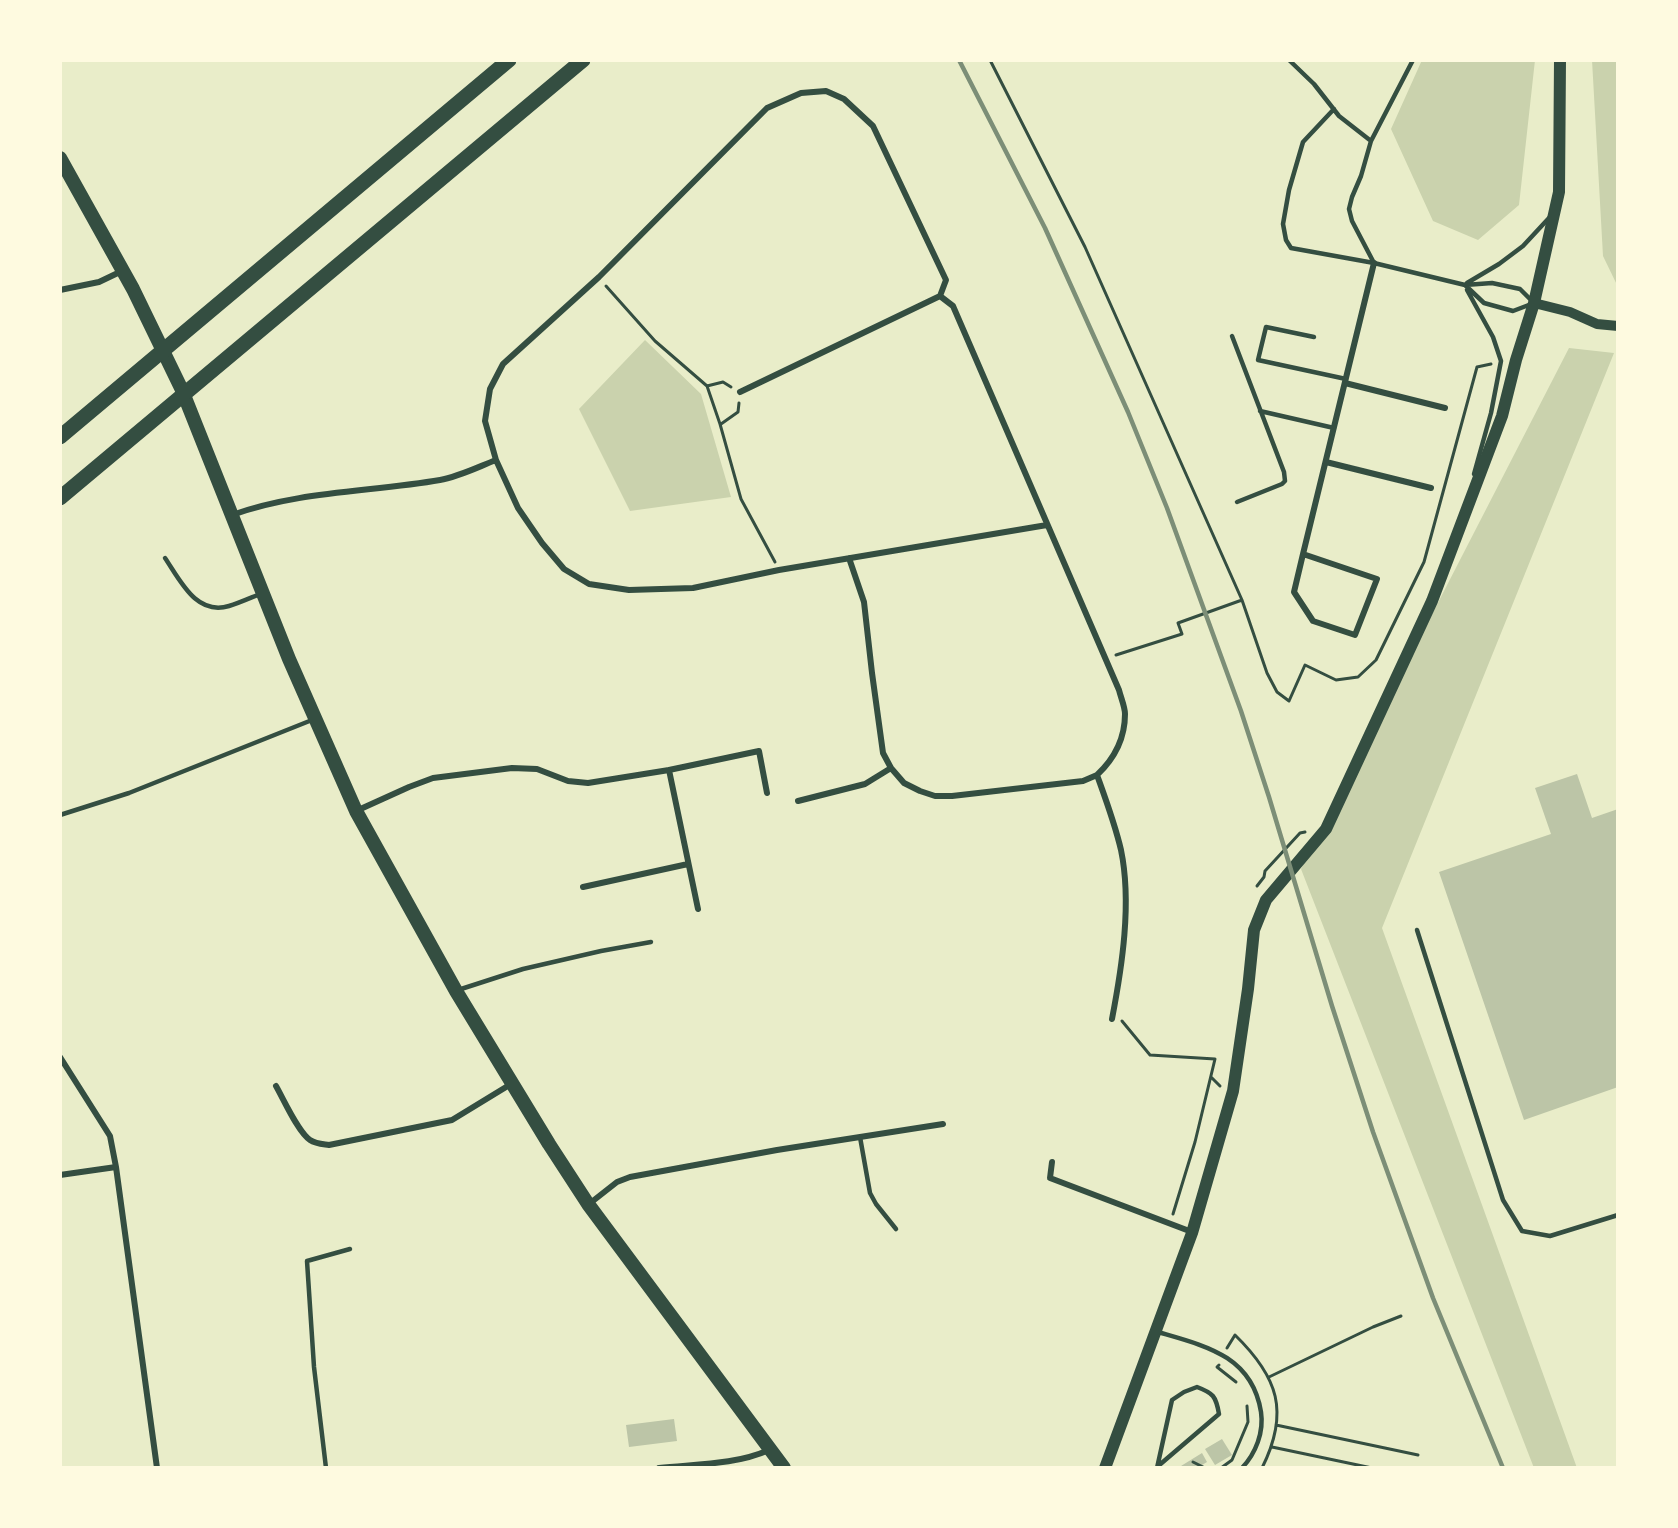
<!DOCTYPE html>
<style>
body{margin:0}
#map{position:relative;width:1678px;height:1528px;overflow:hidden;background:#e9edc9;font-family:Jost,sans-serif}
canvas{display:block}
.frame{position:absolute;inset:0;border:62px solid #fefae0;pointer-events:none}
</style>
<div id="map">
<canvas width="1678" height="1528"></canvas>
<div class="frame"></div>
</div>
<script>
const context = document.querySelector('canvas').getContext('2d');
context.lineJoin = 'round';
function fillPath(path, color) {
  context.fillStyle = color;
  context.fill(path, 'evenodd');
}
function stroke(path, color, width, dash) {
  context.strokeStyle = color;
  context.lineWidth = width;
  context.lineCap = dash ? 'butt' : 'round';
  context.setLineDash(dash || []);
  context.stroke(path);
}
const green = new Path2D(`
 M 1422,60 L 1535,60 L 1519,205 L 1478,240 L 1433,221 L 1391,129 Z
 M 1592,60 L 1618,60 L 1618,287 L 1603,256 Z
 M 645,340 L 701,394 L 731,497 L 630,511 L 579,409 Z
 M 1569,348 L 1614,353 L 1382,928 L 1577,1468 L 1534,1468 L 1301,869 Z`);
const building = new Path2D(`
 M 1577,774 L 1592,818 L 1618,809 L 1618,1087 L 1524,1120 L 1439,872 L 1551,834 L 1535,788 Z
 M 674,1419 L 677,1441 L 629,1447 L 626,1425 Z
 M 1222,1439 L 1232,1455 L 1215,1465 L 1205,1449 Z
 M 1202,1453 L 1207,1462 L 1197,1468 L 1183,1468 L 1181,1466 Z`);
const path = new Path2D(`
 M 990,60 L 1085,247 L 1242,600 L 1267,673 L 1277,692 L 1289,701 L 1305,665 L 1336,680 L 1358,677 L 1376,660 L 1424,562 L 1477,367 L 1491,364
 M 606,286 L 655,341 L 707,386 L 720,424 L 741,499 L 775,562
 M 707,386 L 723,382 L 731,387
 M 721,424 L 738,412 L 739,403
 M 1116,655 L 1182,634 L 1178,623 L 1242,600
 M 1257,886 L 1264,877 L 1265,871 L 1300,833 L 1305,832
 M 1122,1021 L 1150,1055 L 1215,1059 L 1195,1142 L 1173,1214
 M 1211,1077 L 1220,1086
 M 1227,1348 L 1235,1335 C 1278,1377 1290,1412 1262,1468
 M 1219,1365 L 1217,1367 L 1236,1382
 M 1269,1377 L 1373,1327 L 1401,1316
 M 1276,1425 L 1418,1455
 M 1272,1447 L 1372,1468
 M 1193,1462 L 1205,1468
 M 1221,1468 L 1232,1460 L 1248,1422 L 1247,1406`);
const service = new Path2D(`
 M 1289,60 L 1314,84 L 1339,116 L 1371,141
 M 1334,109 L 1303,142 L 1289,190 L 1283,224 L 1286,240 L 1291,248 L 1374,263 L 1465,285 L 1492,283 L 1520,289 L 1534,303 L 1513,311 L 1484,303 L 1465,285
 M 1374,263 L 1352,221 L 1349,209 L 1352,197 L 1361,176 L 1371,141 L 1413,60
 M 1467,283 L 1499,264 L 1523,246 L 1549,218
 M 1467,290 L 1493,337 L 1501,361 L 1491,413 L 1474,474
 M 1232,336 L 1284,472 L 1285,481 L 1282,484 L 1237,502
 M 1314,337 L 1266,327 L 1258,360 L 1346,379
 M 1260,411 L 1334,428
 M 165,558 C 180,580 196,616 229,606 C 239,603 250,598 260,594
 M 60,815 L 129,793 L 312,720
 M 1417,930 L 1503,1200 L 1522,1231 L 1550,1236 L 1618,1215
 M 458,990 L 523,969 L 601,951 L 651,942
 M 860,1137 L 870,1193 L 876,1204 L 896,1229
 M 1158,1332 C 1206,1346 1252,1356 1261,1412 C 1264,1432 1256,1453 1242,1468
 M 326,1468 L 314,1367 L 307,1261 L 350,1249
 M 1157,1468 L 1172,1400 L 1184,1392 L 1197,1387 C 1213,1393 1216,1396 1219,1414 L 1157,1467`);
const minor = new Path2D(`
 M 60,290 L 99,282 L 122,271
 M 1345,383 L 1445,408
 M 740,392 L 940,296
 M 496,460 L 518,508 L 542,543 L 564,569 L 589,584 L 629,590 L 693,588 L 779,570 L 1047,525
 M 1326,462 L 1431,488
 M 232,515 C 298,491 371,492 440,480 C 458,477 478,467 496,460 L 485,421 L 490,389 L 503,364 L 599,277 L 767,108 L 801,93 L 826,91 L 844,99 L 873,126 L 946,280 L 940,296 L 953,306 L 1119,690 C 1121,698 1125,707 1125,714 C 1125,739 1114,759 1097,775 C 1106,800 1115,824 1121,850 C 1132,903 1122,967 1112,1019
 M 1303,554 L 1294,592 L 1313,621 L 1355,635 L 1377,579 L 1303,554 L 1374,263
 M 849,558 L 864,602 L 872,673 L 883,753 L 891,768 L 904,783 L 920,791 L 935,796 L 952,796 L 1083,781 L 1097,775
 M 669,770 L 759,751 L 767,793
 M 798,801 L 865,784 L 891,768
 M 356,811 L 409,787 L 433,778 L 512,768 L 537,769 L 568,781 L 588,783 L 669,770 L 698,909
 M 583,887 L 688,864
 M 60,1057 L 110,1136 L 116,1167 L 157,1468
 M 276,1086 C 284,1100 298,1132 310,1140 C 316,1144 322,1144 329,1145 L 452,1120 L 511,1084
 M 1052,1162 L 1050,1178 L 1192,1232
 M 60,1175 L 116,1167
 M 589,1204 L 617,1182 L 630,1177 L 777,1150 L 943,1124
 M 659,1468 C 696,1464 735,1465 769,1450`);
const tertiary = new Path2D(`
 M 1534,303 L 1570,312 L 1597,324 L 1618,326`);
const secondary = new Path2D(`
 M 1105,1468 L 1192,1233 L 1233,1091 L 1248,989 L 1254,930 L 1266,900 L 1326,829 L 1432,601 L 1502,416 L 1516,360 L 1534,303 L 1559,192 L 1560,60`);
const primary = new Path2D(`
 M 60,158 L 133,289 L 182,390 L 289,659 L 356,811 L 456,991 L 549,1144 L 588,1204 L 784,1468`);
const motorway = new Path2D(`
 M 60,437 L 509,60
 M 60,498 L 583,60`);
const rail = new Path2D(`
 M 959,60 L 1045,228 L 1128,412 L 1167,508 L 1241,711 L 1269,797 L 1332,1006 L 1373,1132 L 1433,1298 L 1503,1468`);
fillPath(green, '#cad2ad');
fillPath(building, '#bcc5a7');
stroke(path, '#344e41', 3);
stroke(service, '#344e41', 4.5);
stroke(minor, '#344e41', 6);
stroke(tertiary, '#344e41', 10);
stroke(secondary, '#344e41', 12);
stroke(primary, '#344e41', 14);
stroke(motorway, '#344e41', 15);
stroke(rail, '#7c8e77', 4.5);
</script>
